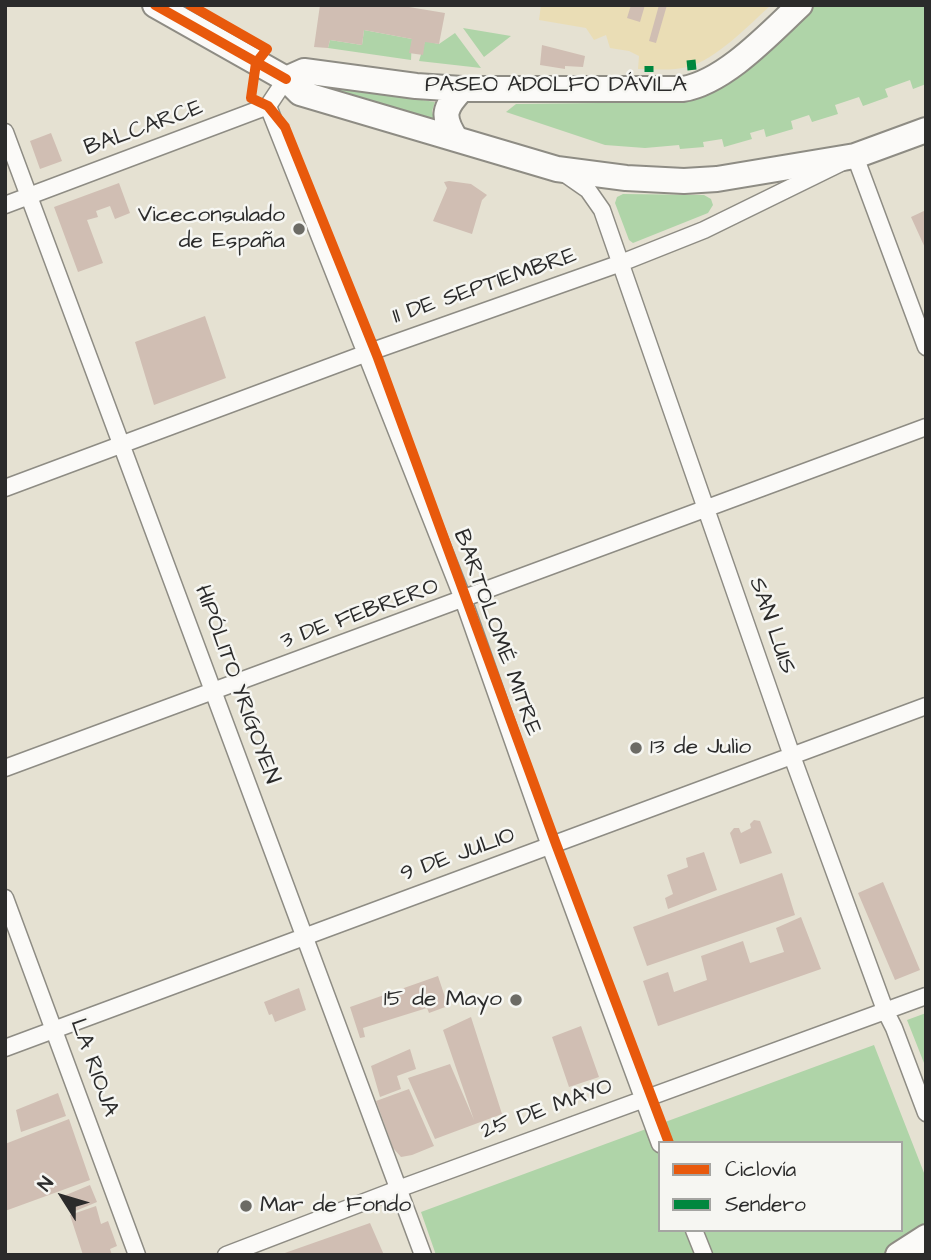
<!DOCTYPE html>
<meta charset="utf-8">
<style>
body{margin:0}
#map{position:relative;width:931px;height:1260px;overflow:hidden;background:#e5e1d2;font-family:"Architects Daughter",sans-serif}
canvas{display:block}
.frame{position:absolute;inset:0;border:7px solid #2b2b2b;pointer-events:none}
.legend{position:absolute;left:658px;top:1141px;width:245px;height:91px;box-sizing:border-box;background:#f6f6f2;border:2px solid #a5a5a2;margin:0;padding:9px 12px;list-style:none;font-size:21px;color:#2b2b2b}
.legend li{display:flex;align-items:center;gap:14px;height:35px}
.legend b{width:35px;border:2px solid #a5a5a2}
.north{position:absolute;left:28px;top:1162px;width:70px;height:70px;-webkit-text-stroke:5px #f6f6f2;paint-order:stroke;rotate:307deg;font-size:19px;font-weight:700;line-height:28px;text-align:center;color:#2b2b2b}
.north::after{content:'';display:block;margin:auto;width:24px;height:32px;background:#2b2b2b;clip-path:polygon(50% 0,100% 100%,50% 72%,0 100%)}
</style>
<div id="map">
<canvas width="931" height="1260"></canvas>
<div class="frame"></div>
<ul class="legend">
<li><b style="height:9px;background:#e8590c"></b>Ciclovía</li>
<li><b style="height:9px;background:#00873e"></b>Sendero</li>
</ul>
<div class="north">N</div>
</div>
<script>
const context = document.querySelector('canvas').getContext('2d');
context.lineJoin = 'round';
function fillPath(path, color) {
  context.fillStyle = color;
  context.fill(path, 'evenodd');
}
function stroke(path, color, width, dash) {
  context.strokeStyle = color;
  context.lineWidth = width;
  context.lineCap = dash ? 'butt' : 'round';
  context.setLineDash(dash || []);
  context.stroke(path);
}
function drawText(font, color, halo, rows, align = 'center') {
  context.font = font + ' "Architects Daughter",sans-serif';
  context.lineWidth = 5;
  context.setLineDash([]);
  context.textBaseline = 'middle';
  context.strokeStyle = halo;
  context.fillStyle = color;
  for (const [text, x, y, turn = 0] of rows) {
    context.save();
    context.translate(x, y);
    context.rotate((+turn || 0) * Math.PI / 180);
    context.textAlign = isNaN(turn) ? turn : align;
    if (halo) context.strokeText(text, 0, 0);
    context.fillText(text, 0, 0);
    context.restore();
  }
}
const green = new Path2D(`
 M 816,5 L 926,5 L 926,84 L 913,89 L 910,80 L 885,89 L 888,97 L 863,106 L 859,97 L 835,105 L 838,114 L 812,122 L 809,115 L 791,121 L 793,129 L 766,137 L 764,129 L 750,133 L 752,139 L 724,147 L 722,139 L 703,142 L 704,147 L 680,149 L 679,145 L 645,148 L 605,145 L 506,112 L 516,104 L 681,102 C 731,98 782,38 816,5 Z
 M 463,28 L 511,36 L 484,57 Z
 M 364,30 L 412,39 L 411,60 L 328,48 L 330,40 L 362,45 Z
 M 455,33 L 481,68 L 419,61 L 425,41 L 439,44 Z
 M 302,82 L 435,102 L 432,111 L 434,119 Z
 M 623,194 L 704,195 L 711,199 L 713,205 L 708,213 L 633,243 L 629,240 L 615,203 L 617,197 Z
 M 926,1013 L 926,1068 L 907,1020 Z
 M 874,1045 L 926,1178 L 926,1255 L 436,1255 L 421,1212 ZM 660,1143 L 901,1143 L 901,1230 L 660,1230 Z`);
const sand = new Path2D(`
 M 541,5 L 771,5 C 749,25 716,60 687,67 C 672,71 653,69 638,69 L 639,56 L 629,51 L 610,48 L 606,35 L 594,40 L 586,28 L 539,20 Z`);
const building = new Path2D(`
 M 320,5 L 410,5 L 409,7 L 445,13 L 439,44 L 425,42 L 423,55 L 409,53 L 412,39 L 364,30 L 362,45 L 330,40 L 328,48 L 314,47 Z
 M 631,5 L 645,5 L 640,22 L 627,18 Z
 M 659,5 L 667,5 L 656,43 L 649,41 Z
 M 542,45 L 585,56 L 583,67 L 565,66 L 565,69 L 540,65 Z
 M 51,133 L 62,161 L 40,169 L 30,141 Z
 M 449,181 L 471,184 L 487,195 L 482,200 L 472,234 L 433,221 L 447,188 L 444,182 Z
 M 119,183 L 130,213 L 115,219 L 110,206 L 96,211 L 98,217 L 87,220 L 103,263 L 78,272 L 54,207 Z
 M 926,210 L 926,250 L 911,217 Z
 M 205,316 L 226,378 L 154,405 L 135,342 Z
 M 754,820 L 760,821 L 772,853 L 740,864 L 730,833 L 734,828 L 739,828 L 741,833 L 751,828 L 750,824 Z
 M 704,852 L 717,890 L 668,909 L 665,898 L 673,894 L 667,875 L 688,867 L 686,858 Z
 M 782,873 L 795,915 L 647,966 L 633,927 Z
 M 883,882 L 920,970 L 895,980 L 858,893 Z
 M 801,917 L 821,969 L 658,1026 L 643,981 L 668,972 L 674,992 L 707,980 L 701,956 L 743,941 L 750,963 L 784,952 L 776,928 Z
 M 438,976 L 448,1006 L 429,1013 L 427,1008 L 363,1028 L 365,1037 L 360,1038 L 350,1007 Z
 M 299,988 L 306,1010 L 275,1022 L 272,1014 L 269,1015 L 264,1002 Z
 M 471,1017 L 502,1114 L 435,1139 L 408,1078 L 450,1064 L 474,1120 L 443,1030 Z
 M 581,1026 L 599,1077 L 569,1087 L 552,1037 Z
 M 410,1049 L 416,1069 L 397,1076 L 401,1089 L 380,1097 L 371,1066 Z
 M 409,1089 L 434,1146 L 412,1155 L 401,1157 L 393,1148 L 376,1101 Z
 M 58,1093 L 66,1116 L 21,1132 L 16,1110 Z
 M 69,1119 L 90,1180 L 5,1211 L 5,1144 Z
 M 90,1185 L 97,1202 L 73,1212 L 66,1195 Z
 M 96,1206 L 101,1224 L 108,1221 L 117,1246 L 110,1249 L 112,1255 L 83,1255 L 70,1215 Z
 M 370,1223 L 384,1255 L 282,1255 L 282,1254 Z`);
const street = new Path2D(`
 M 268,106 L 463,599 L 550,846 L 660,1144
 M 5,132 L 423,1255
 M 565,174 L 588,190 L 602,210 L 792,756 L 885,1010 L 894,1028 L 926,1113
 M 5,205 L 268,106 L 286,79
 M 5,488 L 367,353 L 621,263 L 704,230 L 855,156 L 926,347
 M 5,768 L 926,427
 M 5,898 L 137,1255
 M 5,1048 L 926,706
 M 694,1230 L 704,1255
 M 226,1255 L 398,1189 L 926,996`);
const primary = new Path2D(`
 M 155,5 L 286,79 L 300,93 L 557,169 L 626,178 L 684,181 L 717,179 L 855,156 L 926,130
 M 286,79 L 304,71 L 416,86 L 462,89 L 683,89 C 725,82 770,33 800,5
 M 456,139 C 441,116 444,108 462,89
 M 898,1255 L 926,1237`);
const quiet = new Path2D(`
 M 691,60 L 692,70
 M 649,72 L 649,66`);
const cycleway = new Path2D(`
 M 155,5 L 286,79
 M 190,5 L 267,49 L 256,63 L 251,98 L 268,106 L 285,127 L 378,358 L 556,844 L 669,1143`);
const markers = [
 [299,229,7,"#6c6b65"],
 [636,748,7,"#6c6b65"],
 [516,1000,7,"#6c6b65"],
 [246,1206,7,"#6c6b65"]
];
const streetNames = [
 ["PASEO ADOLFO DÁVILA",556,86],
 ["BALCARCE",144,129,-20],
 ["11 DE SEPTIEMBRE",485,287,-19],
 ["3 DE FEBRERO",360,615,-20],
 ["SAN LUIS",771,626,71],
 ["BARTOLOMÉ MITRE",496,633,70],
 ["HIPÓLITO YRIGOYEN",236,685,70],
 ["9 DE JULIO",458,856,-20],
 ["LA RIOJA",93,1068,70],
 ["25 DE MAYO",547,1110,-20]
];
const poiNames = [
 ["Viceconsulado",285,216],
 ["de España",285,242],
 ["13 de Julio",650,748,"left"],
 ["15 de Mayo",502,1000],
 ["Mar de Fondo",260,1206,"left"]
];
fillPath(green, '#afd4a8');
fillPath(sand, '#eaddb5');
fillPath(building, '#d0beb3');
stroke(street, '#8e8c84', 19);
stroke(primary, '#8e8c84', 28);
stroke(street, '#fbfaf8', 16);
stroke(primary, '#fbfaf8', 24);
stroke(quiet, '#00873e', 9, [18, 9]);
stroke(cycleway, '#e8590c', 10);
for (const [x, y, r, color] of markers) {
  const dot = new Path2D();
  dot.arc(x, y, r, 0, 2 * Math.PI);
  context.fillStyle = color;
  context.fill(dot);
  stroke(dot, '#f6f6f2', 2.5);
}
drawText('23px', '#2b2b2b', '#f6f6f2', streetNames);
drawText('23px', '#2b2b2b', '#f6f6f2', poiNames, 'right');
</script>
